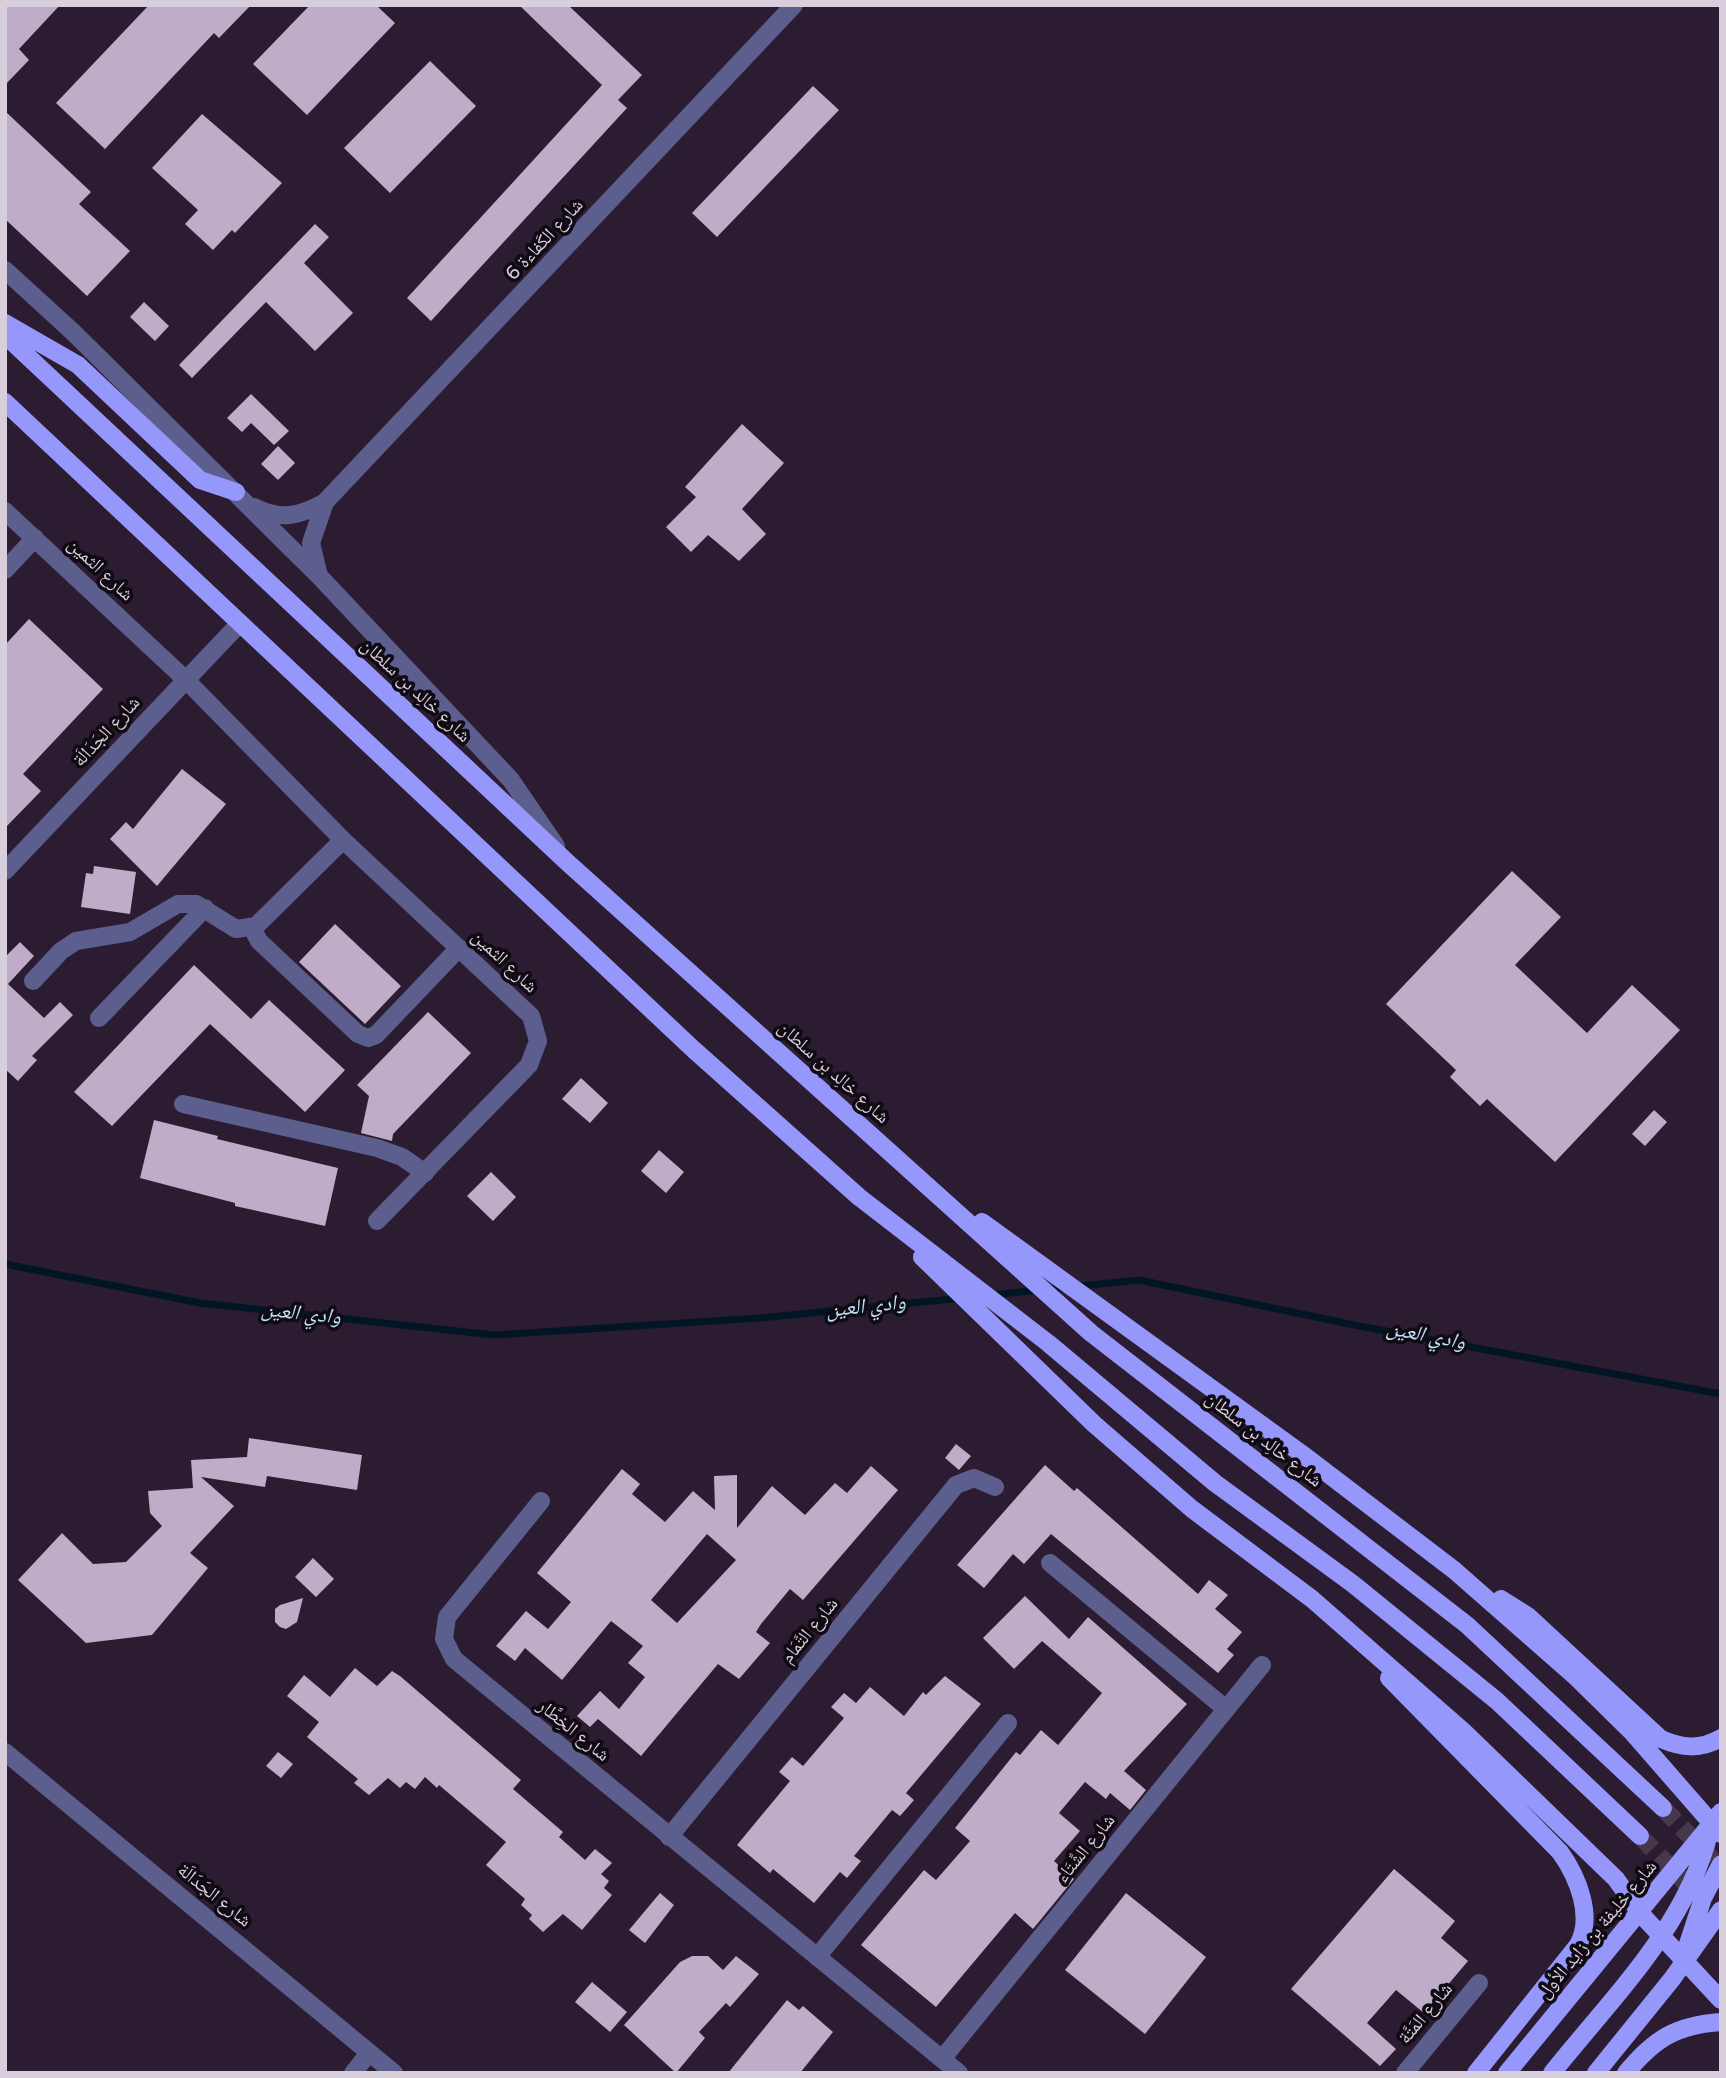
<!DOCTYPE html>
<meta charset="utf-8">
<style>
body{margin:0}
#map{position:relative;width:1726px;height:2078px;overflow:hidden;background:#2c1c31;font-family:"Varela Round",sans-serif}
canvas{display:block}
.frame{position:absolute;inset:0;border:7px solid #d8cedc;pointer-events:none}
</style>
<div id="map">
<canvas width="1726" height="2078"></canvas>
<div class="frame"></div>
</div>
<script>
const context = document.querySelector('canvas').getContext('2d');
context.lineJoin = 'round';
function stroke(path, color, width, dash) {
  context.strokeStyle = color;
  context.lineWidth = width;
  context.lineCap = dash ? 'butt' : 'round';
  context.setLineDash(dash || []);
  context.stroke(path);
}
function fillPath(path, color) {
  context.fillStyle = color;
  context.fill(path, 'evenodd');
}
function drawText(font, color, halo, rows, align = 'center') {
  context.font = font + ' "Varela Round","Noto Naskh Arabic",sans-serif';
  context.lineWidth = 7;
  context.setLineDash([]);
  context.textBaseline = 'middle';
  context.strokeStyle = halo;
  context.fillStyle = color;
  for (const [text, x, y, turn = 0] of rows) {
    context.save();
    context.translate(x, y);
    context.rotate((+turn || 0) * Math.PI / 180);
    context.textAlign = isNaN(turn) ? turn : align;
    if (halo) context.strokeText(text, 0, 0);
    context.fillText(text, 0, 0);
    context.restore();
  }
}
const stream = new Path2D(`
 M 5,1264 L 200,1303 L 494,1335 L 760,1318 L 962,1298
 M 991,1295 L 1139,1280 L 1359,1326 L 1721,1394`);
const building = new Path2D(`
 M 5,5 L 60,5 L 19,49 L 29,60 L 5,85 Z
 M 149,5 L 251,5 L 219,38 L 214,33 L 105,149 L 56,103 Z
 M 310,5 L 376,5 L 395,23 L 307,115 L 253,64 Z
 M 519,5 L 568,5 L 642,75 L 618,100 L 627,108 L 431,321 L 407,298 L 602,85 Z
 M 430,61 L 476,106 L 390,193 L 344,148 Z
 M 813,86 L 839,110 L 717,237 L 692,213 Z
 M 5,111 L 91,192 L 79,204 L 130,251 L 87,296 L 5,219 Z
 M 202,114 L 282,183 L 235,233 L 232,230 L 213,250 L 185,224 L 198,210 L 152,168 Z
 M 315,224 L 329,237 L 304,263 L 353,313 L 315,351 L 266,302 L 192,378 L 179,365 Z
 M 144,302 L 169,326 L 155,341 L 130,317 Z
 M 251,394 L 289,431 L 274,445 L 251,423 L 242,432 L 227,418 Z
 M 742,424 L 784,463 L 742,509 L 766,534 L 739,561 L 708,535 L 691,552 L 666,527 L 696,497 L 685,487 Z
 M 278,446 L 295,463 L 278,480 L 261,464 Z
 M 29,619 L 103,689 L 23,774 L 41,791 L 5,828 L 5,645 Z
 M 182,769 L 226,804 L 157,886 L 110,839 L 126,822 L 133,829 Z
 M 94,866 L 136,872 L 130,914 L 81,907 L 86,873 L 93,874 Z
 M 1512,871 L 1561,917 L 1515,965 L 1587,1033 L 1632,985 L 1680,1030 L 1555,1162 L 1487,1099 L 1480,1106 L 1450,1077 L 1456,1070 L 1386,1004 Z
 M 335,924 L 401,986 L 365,1024 L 299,962 Z
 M 20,942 L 34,956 L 8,984 L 44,1018 L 60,1002 L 73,1015 L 32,1056 L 37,1060 L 18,1081 L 5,1069 L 5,957 Z
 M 194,965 L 251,1019 L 269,1000 L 345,1070 L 305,1112 L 210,1024 L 112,1126 L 74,1092 Z
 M 428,1012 L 471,1053 L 393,1134 L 392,1141 L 361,1133 L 369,1096 L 357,1085 Z
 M 581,1078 L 608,1103 L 590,1123 L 562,1099 Z
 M 1654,1110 L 1667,1122 L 1645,1146 L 1632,1134 Z
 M 154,1120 L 218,1136 L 217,1139 L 338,1168 L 325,1226 L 235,1206 L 235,1203 L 140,1178 Z
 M 659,1150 L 684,1172 L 666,1193 L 641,1171 Z
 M 491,1172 L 516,1197 L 493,1221 L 467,1196 Z
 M 249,1438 L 362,1455 L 357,1490 L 267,1476 L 265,1487 L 201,1477 L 234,1506 L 190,1553 L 208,1568 L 152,1635 L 86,1643 L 18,1580 L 62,1533 L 93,1564 L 126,1562 L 162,1526 L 150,1513 L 148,1491 L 193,1488 L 191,1460 L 247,1457 Z
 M 956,1444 L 971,1456 L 959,1470 L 945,1458 Z
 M 1045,1465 L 1074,1491 L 1077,1488 L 1198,1594 L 1209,1580 L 1228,1595 L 1215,1609 L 1242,1632 L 1227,1649 L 1234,1655 L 1218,1673 L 1051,1534 L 1024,1564 L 1013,1554 L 984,1588 L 957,1565 Z
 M 871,1466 L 898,1490 L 803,1600 L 790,1589 L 761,1624 L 756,1632 L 770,1643 L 739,1679 L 718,1664 L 641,1756 L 598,1719 L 590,1727 L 577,1716 L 600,1691 L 619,1709 L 645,1677 L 628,1663 L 643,1646 L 611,1621 L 562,1680 L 525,1648 L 515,1661 L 496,1646 L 526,1611 L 548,1629 L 571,1602 L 537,1573 L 622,1469 L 640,1484 L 632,1494 L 665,1522 L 693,1491 L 715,1510 L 714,1476 L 737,1475 L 737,1528 L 772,1486 L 805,1515 L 835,1483 L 847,1493 ZM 707,1534 L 736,1560 L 677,1623 L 651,1600 Z
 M 313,1558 L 334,1579 L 316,1597 L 295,1577 Z
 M 1025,1596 L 1069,1639 L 1088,1617 L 1187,1704 L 1124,1771 L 1146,1790 L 1130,1810 L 1110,1793 L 1106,1799 L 1085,1782 L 1059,1813 L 1080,1831 L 1054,1861 L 1074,1879 L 1033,1929 L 1015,1913 L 936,2007 L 861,1945 L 924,1870 L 936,1880 L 970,1841 L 955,1828 L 1016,1752 L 1020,1755 L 1041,1730 L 1058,1745 L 1102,1693 L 1042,1641 L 1014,1669 L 983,1638 Z
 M 303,1598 L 297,1622 L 286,1629 L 280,1627 L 275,1622 L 275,1609 L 280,1605 Z
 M 355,1668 L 377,1686 L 392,1671 L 400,1676 L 521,1780 L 513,1789 L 563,1832 L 559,1837 L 585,1860 L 595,1849 L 612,1863 L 601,1874 L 609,1881 L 604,1888 L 612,1895 L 582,1930 L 563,1914 L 543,1932 L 529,1919 L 532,1915 L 521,1905 L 525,1899 L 486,1865 L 506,1842 L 439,1785 L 437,1788 L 425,1777 L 415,1789 L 406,1782 L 400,1788 L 388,1778 L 369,1795 L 354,1783 L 358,1779 L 307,1737 L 319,1722 L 287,1696 L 304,1675 L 330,1697 Z
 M 945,1676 L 981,1704 L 906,1793 L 914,1800 L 908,1807 L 900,1816 L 892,1810 L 854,1856 L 861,1861 L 847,1878 L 840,1872 L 814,1903 L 773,1869 L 770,1873 L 737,1845 L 790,1781 L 779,1772 L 792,1757 L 803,1766 L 844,1718 L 831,1707 L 844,1693 L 856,1703 L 870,1687 L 904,1716 L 923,1692 L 926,1695 Z
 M 278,1752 L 293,1764 L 281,1778 L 266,1766 Z
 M 1394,1869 L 1455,1921 L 1441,1938 L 1468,1961 L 1424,2013 L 1396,1990 L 1367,2023 L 1396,2049 L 1380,2066 L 1291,1989 Z
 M 660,1893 L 674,1905 L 645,1943 L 629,1930 Z
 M 1126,1893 L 1206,1957 L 1145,2034 L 1065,1970 Z
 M 692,1956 L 708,1956 L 723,1970 L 736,1956 L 759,1974 L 730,2007 L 726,2003 L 699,2032 L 705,2038 L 676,2073 L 624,2025 L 680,1962 Z
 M 592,1982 L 627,2012 L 610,2032 L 575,2002 Z
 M 787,2000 L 799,2010 L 803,2006 L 833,2032 L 800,2073 L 728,2073 Z`);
const majorTunnel = new Path2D(`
 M 1663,1808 L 1721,1869
 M 1640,1836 L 1699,1897`);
const minor = new Path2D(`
 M 5,270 L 74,333 L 321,578 L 511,780 L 556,846
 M 254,507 C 280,521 300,516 325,502 L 794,5
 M 5,511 L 185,679 L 343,840 L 531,1016 L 538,1041 L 529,1065 L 377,1221
 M 5,570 L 35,538
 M 318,572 L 311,543 L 325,502
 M 5,871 L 240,623
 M 252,928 L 259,941 L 358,1034 L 368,1038 L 376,1035 L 459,948
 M 33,981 L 61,951 L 76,941 L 130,932 L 178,904 L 196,904 L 236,929 L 256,926 L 343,840
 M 99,1018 L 205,908
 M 183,1104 L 377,1148 L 402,1157 L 425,1173
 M 541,1501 L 447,1617 L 444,1639 L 454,1659 L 959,2073
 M 1050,1563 L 1226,1709
 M 5,1752 L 394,2073
 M 669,1837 L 956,1485 L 974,1478 L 995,1487
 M 817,1957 L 1008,1723
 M 942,2059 L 1262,1665
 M 353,2073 L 369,2053
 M 1405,2073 L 1479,1983`);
const major = new Path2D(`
 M 5,323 L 78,365 L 200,480 L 236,492
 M 5,335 L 568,863 L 1091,1333 L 1467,1625 L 1663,1808
 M 5,402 L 693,1049 L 859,1197 L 1048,1343 L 1215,1483 L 1353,1584 L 1497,1701 L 1640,1836
 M 982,1222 L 1302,1454 L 1454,1570 L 1576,1677 L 1632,1732 L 1721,1834
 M 922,1257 L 1094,1424 L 1192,1509 L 1312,1599 L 1463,1731 L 1616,1879 L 1640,1913 L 1721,2000
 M 1501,1599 L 1528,1616 L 1661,1739 C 1682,1748 1700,1750 1721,1738
 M 1389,1678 L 1560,1852 C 1578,1877 1594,1917 1578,1945 L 1476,2073
 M 1686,1950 L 1703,1898 L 1721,1864
 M 1507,2073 L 1721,1812
 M 1552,2073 C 1611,1999 1685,1928 1709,1834
 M 1596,2073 L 1672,1979 L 1721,1910
 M 1626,2073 C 1654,2039 1676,2025 1721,2022`);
const streetNames = [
 ["شارع الكَفاءة 6",545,240,-47],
 ["شارع الثمين",100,570,43],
 ["شارع خالِد بن سلطان",415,691,43],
 ["شارع الجَدَالَة",107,732,-47],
 ["شارع الثمين",504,962,43],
 ["شارع خالِد بن سلطان",833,1073,42],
 ["شارع خالِد بن سلطان",1263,1440,38],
 ["شارع التَّمَام",810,1631,-51],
 ["شارع الخِطَّار",573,1731,39],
 ["شارع الشِّتَاء",1086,1849,-51],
 ["شارع الجَدَالَة",214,1896,39],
 ["شارع خليفة بن زايد الأول",1598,1930,-50],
 ["شارع المَتَّة",1426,2014,-50]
];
const waterNames = [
 ["وادي العين",866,1307,-6],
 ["وادي العين",301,1314,6],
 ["وادي العين",1426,1336,11]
];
stroke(stream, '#011525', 7);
fillPath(building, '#beacc8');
stroke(majorTunnel, '#46374b', 18, [18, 9]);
stroke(minor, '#5c5e8e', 18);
stroke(major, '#9597fb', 18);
drawText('19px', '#d8cedc', '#100a13', streetNames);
drawText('italic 21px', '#bce0fd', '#100a13', waterNames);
</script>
